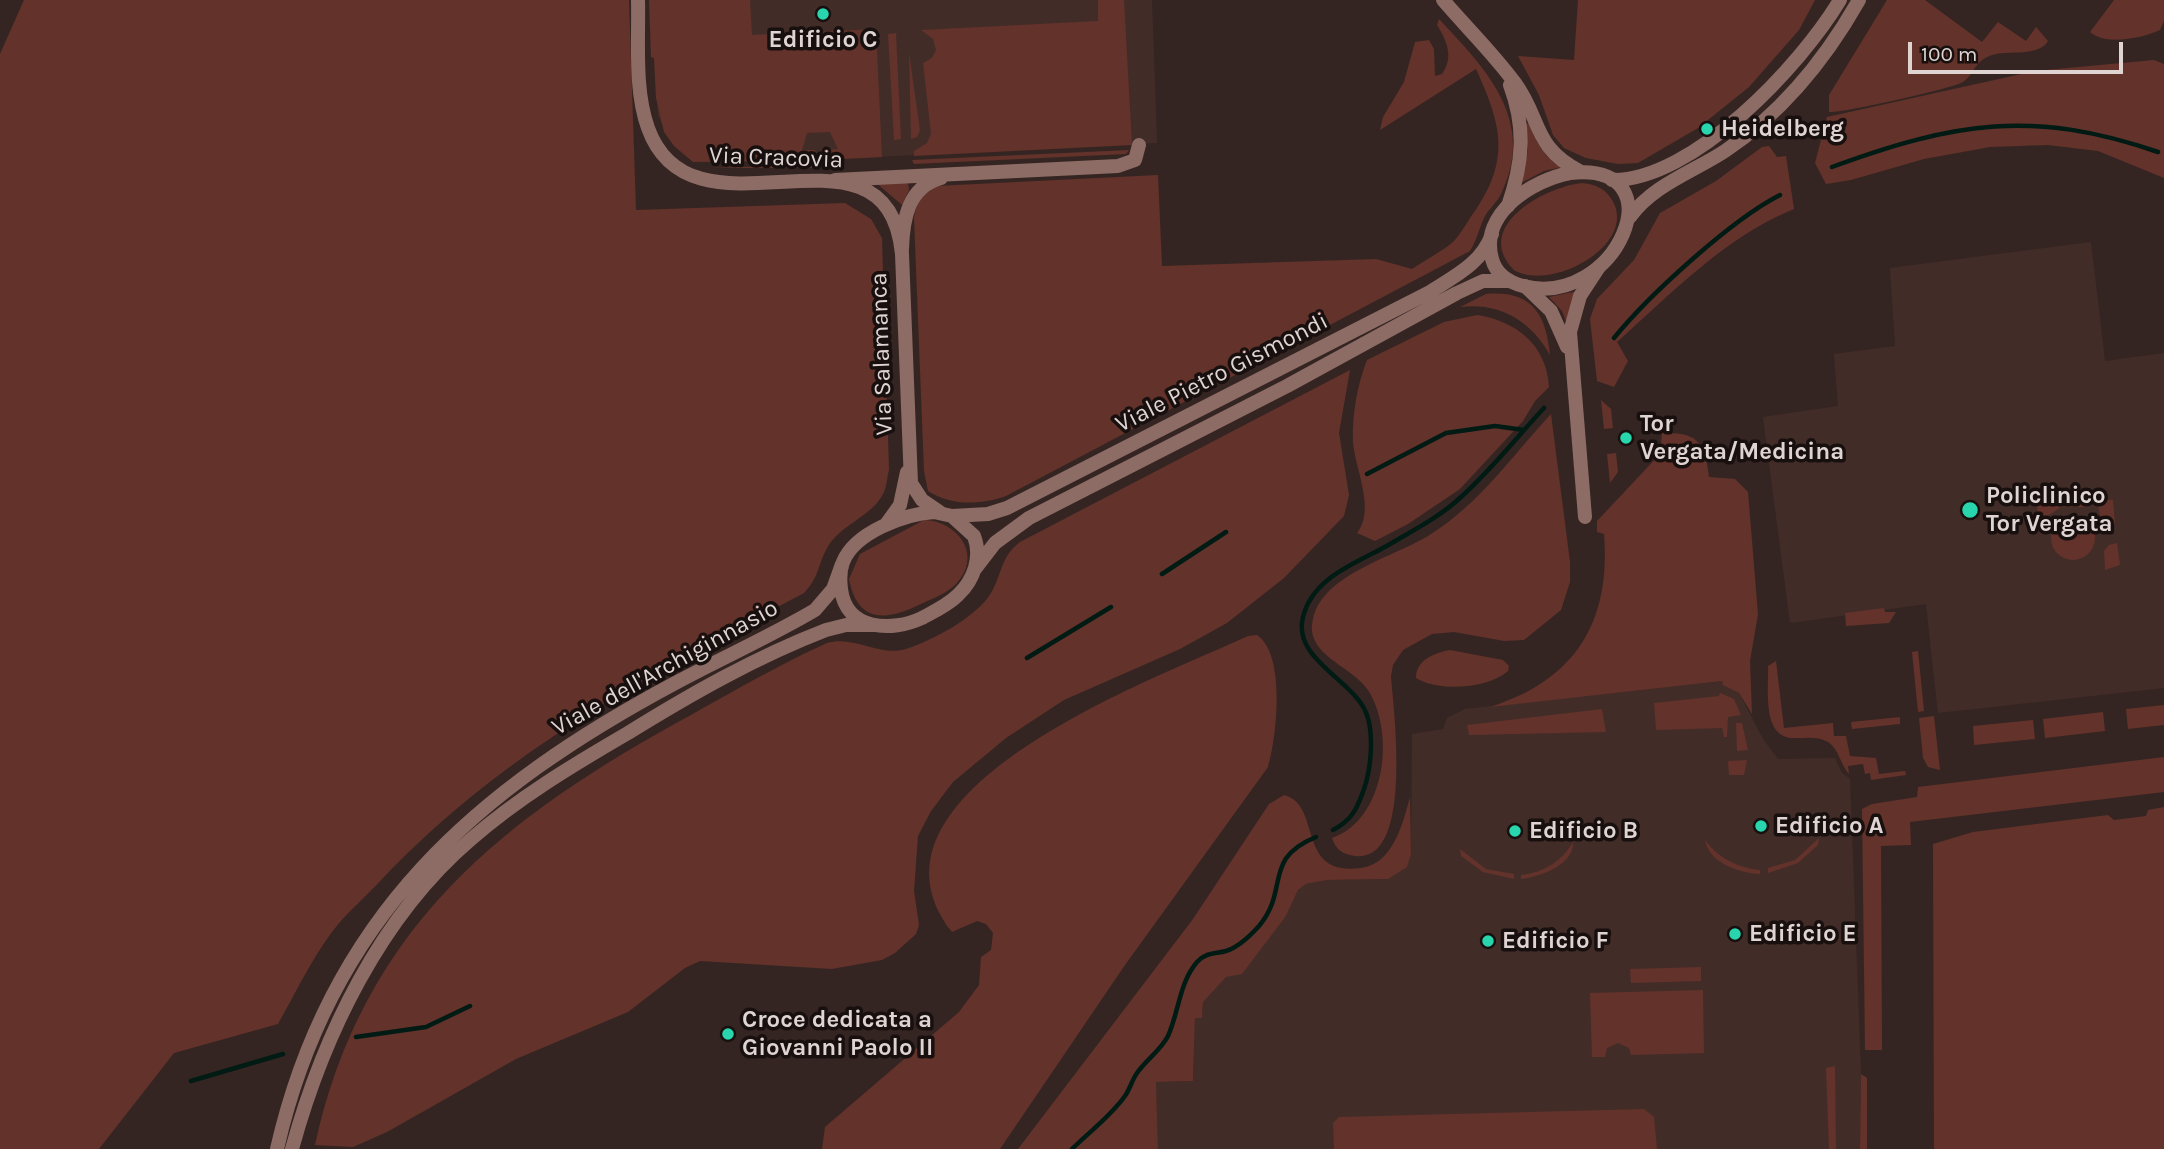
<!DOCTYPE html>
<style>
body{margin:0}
#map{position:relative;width:2164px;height:1149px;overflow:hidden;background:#352522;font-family:Karla,sans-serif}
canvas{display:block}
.scale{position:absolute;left:1908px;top:42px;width:215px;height:32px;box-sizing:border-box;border:4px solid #dfd4d2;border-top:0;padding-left:9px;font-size:21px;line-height:24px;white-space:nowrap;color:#dfd4d2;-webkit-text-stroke:5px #17100f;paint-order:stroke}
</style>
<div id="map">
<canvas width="2164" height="1149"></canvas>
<div class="scale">100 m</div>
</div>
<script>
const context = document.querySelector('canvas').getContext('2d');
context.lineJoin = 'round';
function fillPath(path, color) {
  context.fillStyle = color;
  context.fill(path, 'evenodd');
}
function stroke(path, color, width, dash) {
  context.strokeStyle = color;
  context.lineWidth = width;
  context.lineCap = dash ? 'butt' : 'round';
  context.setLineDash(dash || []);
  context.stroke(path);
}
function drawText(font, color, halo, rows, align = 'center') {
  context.font = font + ' Karla,sans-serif';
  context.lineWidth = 7;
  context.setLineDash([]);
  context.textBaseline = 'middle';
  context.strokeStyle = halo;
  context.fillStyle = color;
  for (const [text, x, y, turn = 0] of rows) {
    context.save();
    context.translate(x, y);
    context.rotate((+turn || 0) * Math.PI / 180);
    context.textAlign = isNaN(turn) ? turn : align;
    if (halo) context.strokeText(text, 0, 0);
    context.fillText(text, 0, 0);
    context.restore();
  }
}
const built = new Path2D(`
 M 653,0 L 1152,0 L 1157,143 L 772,162 L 693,162 L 674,146 L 658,116 Z
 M 2091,242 L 2105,361 L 2164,353 L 2164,688 L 1938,713 L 1926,604 L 1790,623 L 1763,417 L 1838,406 L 1834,354 L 1895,346 L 1890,268 Z
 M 1722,681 L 1739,693 L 1763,739 L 1778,759 L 1835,758 L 1842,773 L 1850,779 L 1861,1074 L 1860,1149 L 1158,1149 L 1156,1082 L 1193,1081 L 1195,1018 L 1202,1018 L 1203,1002 L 1213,987 L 1286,916 L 1298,890 L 1306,884 L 1327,880 L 1388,879 L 1411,854 L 1412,734 L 1443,729 L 1447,718 L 1465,709 Z`);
const green = new Path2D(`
 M 24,0 L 629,0 L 636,210 L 845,203 L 871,219 L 882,238 L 889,470 C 887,477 887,485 884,492 C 873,517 839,524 826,550 C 817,568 819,577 804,593 C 647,676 508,748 383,878 C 367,896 346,913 332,932 C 311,960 295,994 278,1024 L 174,1053 L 99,1149 L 0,1149 L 0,54 Z
 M 649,0 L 750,0 L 752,35 L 876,29 L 882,157 L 824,160 L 824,150 L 838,149 L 830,132 L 807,133 L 802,150 L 815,150 L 815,160 L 693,162 L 674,146 L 664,132 L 656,98 L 654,58 L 651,57 Z
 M 1098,0 L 1124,0 L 1132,145 L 914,156 L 914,151 L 927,143 L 931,134 L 923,63 L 932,58 L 936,50 L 933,39 L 921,30 L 1098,21 Z
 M 1578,0 L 1815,0 L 1799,30 L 1749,87 L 1698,128 L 1638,163 L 1618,164 L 1586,158 L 1564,148 L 1553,135 L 1539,95 L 1518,56 L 1574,60 Z
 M 1887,0 L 1925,0 L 1982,42 L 1998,22 L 2026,41 L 2036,27 L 2048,41 C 2039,57 2008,50 1992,55 C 1973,61 1974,77 1961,83 C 1949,89 1838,114 1829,112 L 1829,95 Z
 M 2114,0 L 2164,0 L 2164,21 L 2160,30 C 2143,38 2105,46 2090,32 Z
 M 1439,19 C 1486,69 1537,121 1501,194 C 1497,202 1490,208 1485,216 C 1479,228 1477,240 1470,251 L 1006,496 C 981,505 951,506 928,491 L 924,471 L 914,218 C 916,202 923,194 936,186 L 1158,175 L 1162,266 L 1376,259 L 1412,269 C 1425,260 1441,252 1453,242 C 1461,234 1468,220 1475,211 C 1511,158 1501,124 1476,69 L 1380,130 L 1383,117 L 1404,82 L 1415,42 L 1429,40 L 1434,49 L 1435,76 L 1442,74 C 1454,57 1447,41 1437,25 Z
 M 896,33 L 901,139 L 894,140 L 888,34 Z
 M 909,52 L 920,130 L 917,137 L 911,139 Z
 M 2154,60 L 2164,64 L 2164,178 L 2098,151 L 2048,145 L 1990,147 L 1924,159 L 1851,180 L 1826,184 L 1815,163 L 1827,117 L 2035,71 Z
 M 1529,123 C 1536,142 1543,157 1562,167 L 1544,171 L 1521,183 L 1528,150 L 1526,124 Z
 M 1769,146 L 1777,157 L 1786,156 L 1794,209 C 1726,236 1671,294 1617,342 L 1628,361 L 1614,387 L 1597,381 L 1590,319 L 1597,299 L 1634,260 L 1660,213 L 1716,181 L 1762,147 Z
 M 1129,150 L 1126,154 L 914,164 L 912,160 Z
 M 812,165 L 812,168 L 710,168 Z
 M 874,181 L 908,183 L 909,190 L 902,205 Z
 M 1582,183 C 1593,184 1603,187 1610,197 C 1643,242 1552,293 1514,270 C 1472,227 1544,187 1582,183 Z
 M 1578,291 L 1567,324 L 1562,311 L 1549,297 Z
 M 1486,294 C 1532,290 1546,314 1550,355 C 1531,321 1500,302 1460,307 Z
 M 1477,315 C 1516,321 1547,345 1549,387 L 1535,401 L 1523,421 L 1460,489 L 1408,524 L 1375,541 L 1357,533 C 1376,510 1355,469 1353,442 C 1352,416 1357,385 1367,360 L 1444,322 Z
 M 1350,370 L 1339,433 L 1349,495 L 1344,516 L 1284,578 L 1227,623 L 1180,649 L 1064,700 L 1006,738 L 953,782 L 931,811 L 918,836 L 914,891 L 919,925 L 916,934 L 895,953 L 882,960 L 832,969 L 700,961 L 685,968 L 628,1012 L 516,1059 L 387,1132 L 353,1147 L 315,1145 C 363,927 503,817 691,715 C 735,690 781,664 827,643 C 854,635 879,657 906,649 C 932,641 978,616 991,593 C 1002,574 1001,556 1020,542 Z
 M 1601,400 L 1611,409 L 1613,428 L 1604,429 Z
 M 1551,414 L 1570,562 L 1570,582 L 1561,610 L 1524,640 L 1504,641 L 1454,632 L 1432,634 L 1403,650 L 1393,665 L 1391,676 C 1393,707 1416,872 1350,855 C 1340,853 1335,847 1332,838 C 1385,820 1396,734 1368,690 C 1351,665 1304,655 1313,619 C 1323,573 1396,557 1431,534 C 1480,503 1512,456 1551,414 Z
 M 1662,433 C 1699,432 1705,443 1709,477 L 1735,479 L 1748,492 L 1758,614 L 1750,661 L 1752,714 L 1739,693 L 1723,685 L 1722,681 L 1490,707 C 1575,680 1611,623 1604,534 L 1597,532 L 1597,521 L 1660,454 Z
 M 1616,453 L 1618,472 L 1610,483 L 1607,454 Z
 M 2076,495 L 2088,500 L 2086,507 L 2061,507 L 2039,522 L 2036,499 Z
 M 2097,499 L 2113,500 L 2115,524 L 2106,524 L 2101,521 Z
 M2051 538a22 22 0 1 1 44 0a22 22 0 1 1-44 0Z
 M 924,520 C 957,521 984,555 956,584 C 947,593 934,598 923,603 C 889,620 858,626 849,579 L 860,554 Z
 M 2117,543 L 2120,565 L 2105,570 L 2104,551 L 2109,545 Z
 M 1884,608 L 1885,612 L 1896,612 L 1889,623 L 1846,626 L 1845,613 Z
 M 1257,635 C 1286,654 1277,738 1268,767 L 1125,965 L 1000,1149 L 822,1149 L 825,1127 L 959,1012 L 979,985 L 981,957 L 991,950 L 993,933 L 986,924 L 977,921 L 952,932 C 843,791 1160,677 1248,636 Z
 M 1450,650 L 1503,660 L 1509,666 L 1508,671 C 1488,689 1438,692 1416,678 C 1416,660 1434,653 1450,650 Z
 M 1918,651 L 1924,711 L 1918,712 L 1912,652 Z
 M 1776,661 L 1784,728 L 1833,723 L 1834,736 L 1846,736 L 1850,756 L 1876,758 L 1879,774 L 1905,771 L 1906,775 L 1871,780 L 1870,773 L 1865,774 L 1863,764 L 1848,766 L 1849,774 C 1840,764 1839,749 1828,742 C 1818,736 1807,738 1796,738 C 1761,740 1769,690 1768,666 Z
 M 1720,693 L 1734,699 L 1741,715 L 1728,717 L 1727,737 L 1724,737 L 1722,728 L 1656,730 L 1654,703 L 1719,696 Z
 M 2164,705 L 2164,725 L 2128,729 L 2126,709 Z
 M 1602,709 L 1606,732 L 1469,735 L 1467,725 Z
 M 2103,712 L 2105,731 L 2045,738 L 2043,719 Z
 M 1934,716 L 1940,770 L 1928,767 L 1923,758 L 1919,718 Z
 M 1900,717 L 1900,724 L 1852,729 L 1851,722 Z
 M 2033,720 L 2035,739 L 1974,745 L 1973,726 Z
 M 1736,723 L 1742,723 L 1748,750 L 1737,751 Z
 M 2164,757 L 2164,792 L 1910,822 L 1911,845 L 1881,846 L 1882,1050 L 1865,1050 L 1862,809 L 1872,804 L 1917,797 L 1918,787 Z
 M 1747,760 L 1744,775 L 1729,775 L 1728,761 Z
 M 1284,795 C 1323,805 1295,877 1361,868 C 1393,864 1403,823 1410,797 L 1411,854 L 1407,867 L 1388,879 L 1327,880 L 1306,884 L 1298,890 L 1286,916 L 1242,974 L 1226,977 L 1203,1002 L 1202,1018 L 1195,1018 L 1193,1081 L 1156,1082 L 1158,1149 L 1018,1149 L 1193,919 L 1269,804 Z
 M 2164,807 L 2164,1149 L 1934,1149 L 1933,844 L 1973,832 L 2108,815 L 2114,820 L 2146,816 L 2148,810 Z
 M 1819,838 L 1818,845 L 1798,863 L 1768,873 L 1768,868 L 1795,860 Z
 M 1705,840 C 1718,858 1738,868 1760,870 L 1760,874 C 1739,873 1709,863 1705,840 Z
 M 1573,842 C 1574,865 1540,877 1521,879 L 1521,875 C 1543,873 1562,861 1573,842 Z
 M 1460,849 L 1486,869 L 1514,874 L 1514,879 L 1483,872 L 1461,856 Z
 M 1701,967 L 1701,981 L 1631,983 L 1630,969 Z
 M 1703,990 L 1704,1053 L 1631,1055 L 1629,1048 L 1618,1043 L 1607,1048 L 1605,1057 L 1592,1057 L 1590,993 Z
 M 1835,1066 L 1836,1149 L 1829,1149 L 1826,1068 Z
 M 1861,1074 L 1867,1078 L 1867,1149 L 1860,1149 Z
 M 1644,1109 L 1654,1117 L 1657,1149 L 1334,1149 L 1333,1123 L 1339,1117 Z`);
const stream = new Path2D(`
 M 1832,167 C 1955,122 2033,109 2158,152
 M 1614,338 C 1649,295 1731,220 1780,195
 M 1367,474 L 1446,433 L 1495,426 L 1524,430
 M 1162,574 L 1226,532
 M 1027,658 L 1111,607
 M 1333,830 C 1352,820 1357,809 1364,789 C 1371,769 1374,736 1367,715 C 1355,680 1292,660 1303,617 C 1313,576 1358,563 1390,544 C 1414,530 1441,516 1461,497 C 1491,470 1516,438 1544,408
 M 356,1037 L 426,1027 L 470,1006
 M 191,1081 L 283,1054
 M 1072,1149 C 1090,1131 1110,1117 1125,1096 C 1130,1089 1132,1080 1137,1073 C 1146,1060 1161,1050 1168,1036 C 1179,1012 1179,983 1197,962 C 1206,952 1215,954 1226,951 C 1239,947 1250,936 1259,926 C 1290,889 1262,859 1316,837`);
const minor = new Path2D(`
 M 1443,0 C 1467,28 1493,53 1515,83 C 1542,120 1532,147 1581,172
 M 835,180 L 1118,166 L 1135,160 L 1139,145
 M 1508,206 C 1523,163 1526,128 1510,85
 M 902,249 C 903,219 908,187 941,178
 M 1525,286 L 1551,311 L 1567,347
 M 1585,517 L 1570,332 L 1580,296 L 1599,267`);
const tertiary = new Path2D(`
 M 638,0 C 639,40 634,89 648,128 C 693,254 887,103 902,254 L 911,483 L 922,500 L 941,513
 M 1570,173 C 1681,161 1616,310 1523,286 C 1508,282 1496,274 1492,259 C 1479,213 1533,180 1570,173 Z
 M 1612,180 C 1693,181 1801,65 1840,0
 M 1630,217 C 1653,185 1693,172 1725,151 C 1783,112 1825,60 1859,0
 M 934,512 L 952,516 L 974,536 C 982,557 974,580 958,595 C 948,605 935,611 922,618 C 892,632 846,631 841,589 C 840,581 840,570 843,562 C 855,532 905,514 934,512 Z
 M 952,516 L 988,514 L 1007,508 L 1430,292 C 1455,276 1482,263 1492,234
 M 887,523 L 900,505 L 907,472
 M 975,569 L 995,543 L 1029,518 L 1287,386 L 1457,293 L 1483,281 L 1510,281
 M 277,1149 C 330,916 476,789 679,681 C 724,657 771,636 815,610 L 833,589 L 842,564
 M 292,1149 C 323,1036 380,917 470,840 C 518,798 573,765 628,733 C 691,694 756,657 826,630 L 846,625 L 873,625`);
const markers = [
 [823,14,7,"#28d5ad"],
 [1707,129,7,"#28d5ad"],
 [1626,438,7,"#28d5ad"],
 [1970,510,9,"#28d5ad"],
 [1761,826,7,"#28d5ad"],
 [1515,831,7,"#28d5ad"],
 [1735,934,7,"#28d5ad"],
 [1488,941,7,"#28d5ad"],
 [728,1034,7,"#28d5ad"]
];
const poiNames = [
 ["Edificio C",823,40,"center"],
 ["Heidelberg",1721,129],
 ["Tor",1640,424],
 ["Vergata/Medicina",1640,452],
 ["Policlinico",1986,496],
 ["Tor Vergata",1986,524],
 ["Edificio A",1775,826],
 ["Edificio B",1529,831],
 ["Edificio E",1749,934],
 ["Edificio F",1502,941],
 ["Croce dedicata a",742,1020],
 ["Giovanni Paolo II",742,1048]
];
const streetNames = [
 ["Via Cracovia",776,158,2],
 ["Via Salamanca",882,354,-92],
 ["Viale Pietro Gismondi",1222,373,-27],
 ["Viale dell'Archiginnasio",665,668,-29]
];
fillPath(built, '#422c28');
fillPath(green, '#63322a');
stroke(stream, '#001b14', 4.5);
stroke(minor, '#8d6c65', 14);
stroke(tertiary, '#8d6c65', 14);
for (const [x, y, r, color] of markers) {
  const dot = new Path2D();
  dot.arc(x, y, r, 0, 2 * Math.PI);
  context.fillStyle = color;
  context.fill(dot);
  stroke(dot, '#17100f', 2.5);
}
drawText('bold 24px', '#dfd4d2', '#17100f', poiNames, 'left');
drawText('24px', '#dfd4d2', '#17100f', streetNames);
</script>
